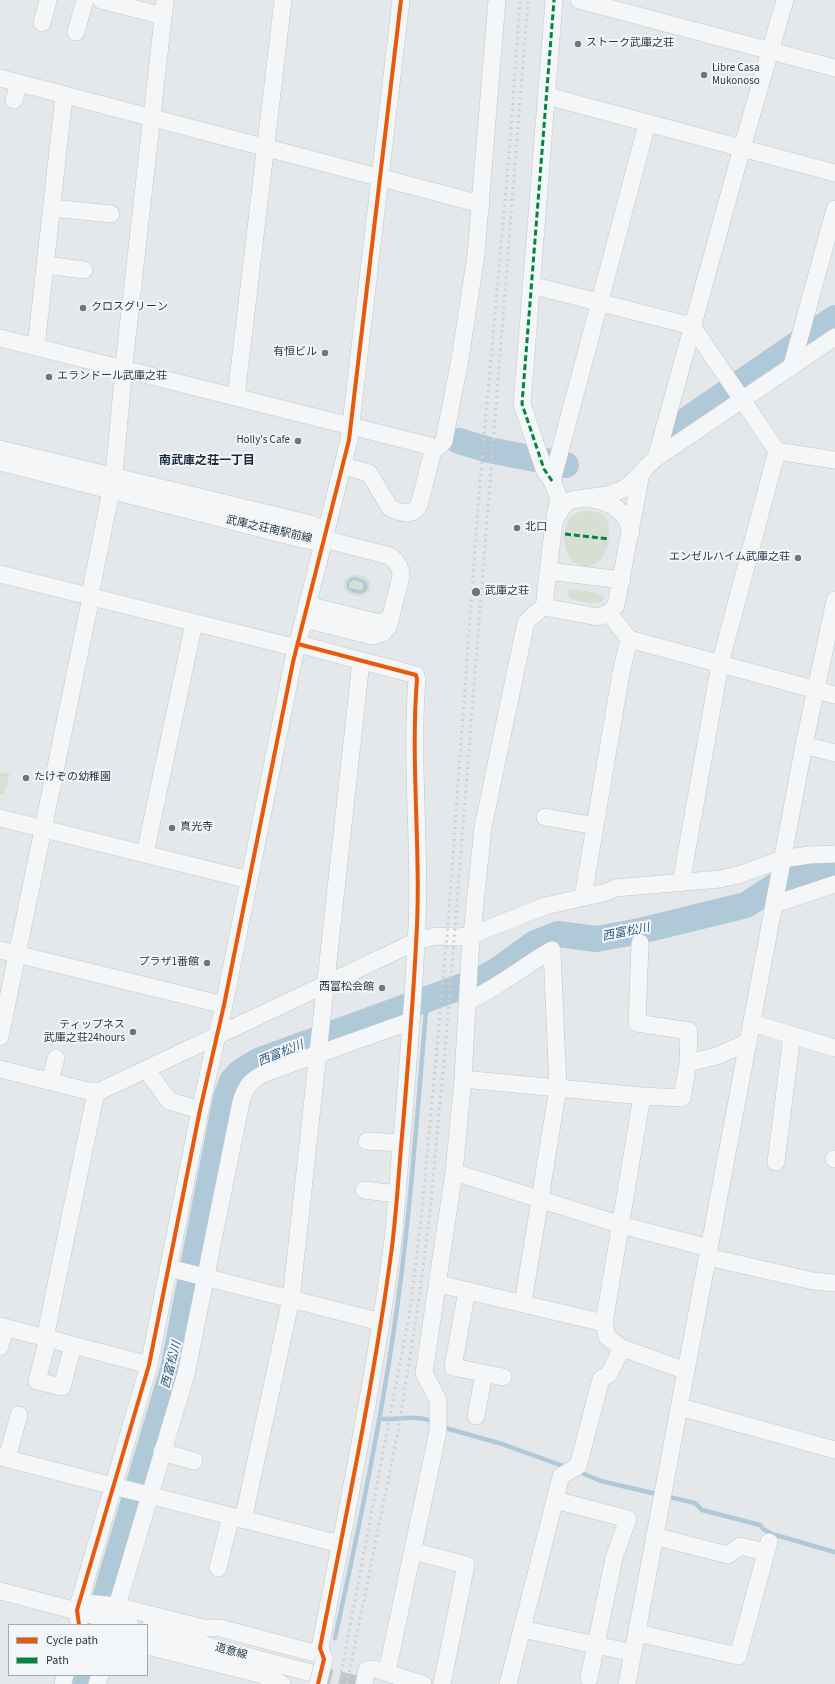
<!DOCTYPE html>
<meta charset="utf-8">
<style>
body{margin:0}
#map{position:relative;width:835px;height:1684px;overflow:hidden;background:#e5e8ea;font-family:"Source Sans 3",sans-serif}
canvas{display:block}
.legend{position:absolute;left:8px;top:1624px;width:140px;height:52px;box-sizing:border-box;background:#f3f6f9;border:1px solid #a2aab2;margin:0;padding:5px 7px;list-style:none;font-size:12px;color:#283847}
.legend li{display:flex;align-items:center;gap:8px;height:20px}
.legend b{width:20px;border:1px solid #a2aab2}
</style>
<div id="map">
<canvas width="835" height="1684"></canvas>
<ul class="legend">
<li><b style="height:5px;background:#e8590c"></b>Cycle path</li>
<li><b style="height:5px;background:#00873e"></b>Path</li>
</ul>
</div>
<script>
const context = document.querySelector('canvas').getContext('2d');
context.lineJoin = 'round';
function fillPath(path, color) {
  context.fillStyle = color;
  context.fill(path, 'evenodd');
}
function stroke(path, color, width, dash) {
  context.strokeStyle = color;
  context.lineWidth = width;
  context.lineCap = dash ? 'butt' : 'round';
  context.setLineDash(dash || []);
  context.stroke(path);
}
function drawText(font, color, halo, rows, align = 'center') {
  context.font = font + ' "Source Sans 3","Noto Sans JP",sans-serif';
  context.lineWidth = 4;
  context.setLineDash([]);
  context.textBaseline = 'middle';
  context.strokeStyle = halo;
  context.fillStyle = color;
  for (const [text, x, y, turn = 0] of rows) {
    context.save();
    context.translate(x, y);
    context.rotate((+turn || 0) * Math.PI / 180);
    context.textAlign = isNaN(turn) ? turn : align;
    if (halo) context.strokeText(text, 0, 0);
    context.fillText(text, 0, 0);
    context.restore();
  }
}
const green = new Path2D(`
 M 583,511 C 604,511 611,517 609,538 C 607,554 597,574 577,564 C 572,562 569,558 567,553 C 561,537 564,514 583,511 Z
 M 352,574 L 366,577 L 370,581 L 370,589 C 363,603 340,595 344,580 ZM 355,577 L 367,584 L 363,593 L 347,588 L 351,578 Z
 M 354,580 L 364,584 L 363,589 L 359,590 L 350,588 L 349,583 Z
 M 568,589 L 593,592 L 604,597 L 604,599 C 602,601 602,602 599,603 C 593,605 573,601 569,597 Z
 M 0,772 L 10,774 L 4,795 L 0,794 Z`);
const water = new Path2D(`
 M 355,577 C 362,579 367,580 368,588 L 365,592 C 359,595 351,593 347,588 L 347,581 L 351,578 ZM 354,580 L 363,583 L 363,589 L 359,590 L 350,588 L 349,583 Z`);
const stream = new Path2D(`
 M 379,1419 C 397,1420 418,1414 434,1422
 M 442,1427 L 502,1444 L 566,1467
 M 577,1471 L 601,1481 L 695,1503 L 702,1510 L 760,1525 L 763,1529 L 772,1534 L 835,1552
 M 335,1638 C 357,1538 378,1437 393,1336 C 410,1224 417,1112 427,1000`);
const river = new Path2D(`
 M 672,430 L 835,318
 M 459,441 L 489,450 L 566,465
 M 97,1625 L 173,1369 L 226,1097 L 232,1081 L 240,1072 L 258,1061 L 482,979 L 499,969 L 535,943 L 558,934 L 596,939 L 640,931 L 746,905 L 792,875 L 821,868 L 835,868
 M 80,1684 L 83,1675`);
const minorTunnel = new Path2D(`
 M 315,1674 L 356,1684`);
const minor = new Path2D(`
 M 101,0 L 163,16
 M 554,0 L 522,404 L 544,469 L 552,481 L 559,498 L 555,516
 M 579,0 L 835,68
 M 42,23 L 48,0
 M 76,32 L 85,0
 M 0,78 L 481,204
 M 547,96 L 835,173
 M 14,100 L 19,83
 M 52,208 L 111,214
 M 45,265 L 84,270
 M 531,285 L 692,326 L 777,451 L 720,664 L 681,883
 M 0,338 L 430,446 L 432,455 L 419,505 C 413,517 400,513 390,508 L 369,473 L 343,466
 M 36,347 L 64,96
 M 792,365 L 835,209
 M 236,397 L 283,0
 M 0,449 L 307,523 L 317,527 L 324,539
 M 431,450 L 440,446 L 444,441 L 460,359 L 476,255 L 497,0
 M 777,451 L 835,460
 M 656,458 L 742,148 L 785,0
 M 0,462 L 302,539 L 314,541 L 324,539 L 390,556 C 397,562 401,567 401,577 L 388,627 L 383,633 L 372,636 L 304,619
 M 641,474 L 616,605 L 609,613 L 598,617 L 549,608 L 545,605 L 545,597 L 554,522 L 562,507 L 566,503 L 572,500 L 607,495 L 624,489 L 641,474 L 646,467 L 656,458 L 835,337
 M 552,481 L 647,124
 M 592,499 C 612,502 626,511 631,532
 M 548,571 L 622,580
 M 0,574 L 297,648
 M 307,605 L 380,623 L 391,618
 M 609,613 L 629,639 L 835,695
 M 298,644 L 416,675 L 417,679 C 410,767 422,856 416,944 C 413,1004 408,1065 403,1125 C 399,1166 397,1207 392,1247 C 374,1382 346,1515 320,1648 L 324,1659
 M 804,745 L 835,753
 M 545,817 L 595,826
 M 0,818 L 249,880
 M 145,854 L 194,623
 M 583,897 L 621,673 L 629,639
 M 775,904 L 835,884
 M 0,950 L 224,1005
 M 467,1001 C 497,989 523,966 552,950 L 558,1088 L 523,1303
 M 752,1023 L 835,1048
 M 0,1037 L 91,597 L 91,590 L 114,476 L 125,355 L 165,0
 M 688,1063 L 717,1056 L 748,1042
 M 0,1069 L 88,1091 L 100,1091 L 417,941 L 436,936 L 459,937 L 472,935 L 545,906 L 607,892 L 615,888 L 720,879 L 738,875 L 783,859 L 809,855 L 835,854
 M 146,1069 L 169,1101 L 200,1110
 M 463,1079 L 642,1096 L 682,1098 L 688,1063 L 689,1031 L 637,1023 L 640,943
 M 50,1081 L 56,1058
 M 642,1096 L 604,1323 L 607,1337 L 622,1348 L 686,1371
 M 367,1141 L 401,1143
 M 834,1159 L 835,1159
 M 776,1162 L 792,1035
 M 454,1172 L 621,1225 L 709,1248
 M 364,1190 L 397,1194
 M 708,1257 L 813,1281 L 835,1283
 M 169,1268 L 381,1322
 M 439,1284 L 604,1323
 M 467,1290 L 453,1367 L 503,1377
 M 0,1326 L 149,1365
 M 45,1338 L 96,1092
 M 48,1338 L 37,1381 L 62,1387 L 73,1345
 M 0,1347 L 5,1327
 M 680,1407 L 835,1450
 M 476,1416 L 484,1373
 M 162,1452 L 194,1461
 M 0,1457 L 340,1544
 M 7,1458 L 19,1415
 M 555,1500 L 628,1519 L 614,1558 L 589,1678
 M 243,1520 L 291,1299 L 361,661
 M 654,1536 L 728,1555 L 740,1546 L 766,1552
 M 413,1551 L 466,1565 L 442,1684
 M 218,1568 L 231,1516
 M 0,1591 L 130,1625
 M 117,1606 L 186,1374 L 241,1102 C 246,1086 250,1081 265,1073 L 411,1021
 M 77,1610 L 87,1603 L 117,1606 L 203,1628 L 220,1628 L 314,1653 L 321,1651
 M 79,1625 L 77,1610 L 149,1365 L 200,1110 L 224,1005 L 293,662 L 349,440 L 401,0
 M 522,1629 L 633,1653
 M 147,1630 L 315,1674
 M 637,1633 L 738,1656 L 769,1542
 M 147,1646 L 263,1675 L 282,1684
 M 387,1672 L 438,1431 L 438,1400 L 424,1373 L 454,1172 L 463,1079 L 470,953 L 483,827 L 526,622 L 545,605
 M 63,1684 L 65,1675
 M 97,1684 L 100,1675
 M 364,1684 L 367,1670 L 375,1669 L 423,1684
 M 508,1684 L 561,1476 L 578,1466 L 601,1379 L 609,1374 L 622,1348
 M 627,1684 L 804,745 L 835,600`);
const rail = new Path2D(`
 M 339,1684 L 410,1311 L 422,1210 L 447,937 L 479,493 L 510,144 L 520,0
 M 347,1684 L 398,1431 L 417,1313 L 430,1212 L 448,1016 L 528,0`);
const minorBridge = new Path2D(`
 M 318,1684 L 324,1659`);
const quiet = new Path2D(`
 M 552,481 L 544,469 L 522,404 L 554,0
 M 565,534 L 609,539`);
const cycleway = new Path2D(`
 M 298,644 L 416,675 L 417,679 C 410,767 422,856 416,944 C 413,1004 408,1065 403,1125 C 399,1166 397,1207 392,1247 C 374,1382 346,1515 320,1648 L 324,1659 L 318,1684
 M 79,1625 L 77,1610 L 149,1365 L 200,1110 L 224,1005 L 293,662 L 349,440 L 401,0`);
const markers = [
 [578,44,4,"#6a7680"],
 [704,75,4,"#6a7680"],
 [83,308,4,"#6a7680"],
 [325,353,4,"#6a7680"],
 [49,377,4,"#6a7680"],
 [298,441,4,"#6a7680"],
 [517,528,4,"#6a7680"],
 [798,558,4,"#6a7680"],
 [476,592,5,"#6a7680"],
 [26,778,4,"#6a7680"],
 [172,828,4,"#6a7680"],
 [207,963,4,"#6a7680"],
 [382,988,4,"#6a7680"],
 [133,1032,4,"#6a7680"]
];
const poiNames = [
 ["ストーク武庫之荘",586,44],
 ["Libre Casa",712,69],
 ["Mukonoso",712,82],
 ["クロスグリーン",91,308],
 ["有恒ビル",317,353,"right"],
 ["エランドール武庫之荘",57,377],
 ["Holly's Cafe",290,441,"right"],
 ["北口",525,528],
 ["エンゼルハイム武庫之荘",790,558,"right"],
 ["武庫之荘",485,592],
 ["たけぞの幼稚園",34,778],
 ["真光寺",180,828],
 ["プラザ1番館",199,963,"right"],
 ["西富松会館",374,988,"right"],
 ["ティップネス",125,1026,"right"],
 ["武庫之荘24hours",125,1039,"right"]
];
const streetNames = [
 ["武庫之荘南駅前線",269,530,13],
 ["道意線",231,1652,15]
];
const neighbourhoodNames = [
 ["南武庫之荘一丁目",207,461]
];
const waterNames = [
 ["西富松川",626,933,-11],
 ["西富松川",281,1054,-22],
 ["西富松川",172,1365,-76]
];
fillPath(green, '#d7dfd5');
fillPath(water, '#b0c9d8');
stroke(stream, '#b0c9d8', 4.5);
stroke(river, '#b0c9d8', 26);
stroke(minorTunnel, '#bfc5c9', 17, [17, 8]);
stroke(minor, '#c3c6c8', 18);
stroke(minor, '#f4f6f7', 17);
stroke(rail, '#cdd0d2', 3, [2, 4]);
stroke(minorBridge, '#c3c6c8', 18, []);
stroke(minorBridge, '#f4f6f7', 17);
stroke(quiet, '#00873e', 3, [6, 3]);
stroke(cycleway, '#e8590c', 4);
for (const [x, y, r, color] of markers) {
  const dot = new Path2D();
  dot.arc(x, y, r, 0, 2 * Math.PI);
  context.fillStyle = color;
  context.fill(dot);
  stroke(dot, '#f3f6f9', 1.5);
}
drawText('11px', '#283847', '#f3f6f9', poiNames, 'left');
drawText('11px', '#283847', '#f3f6f9', streetNames);
drawText('bold 12px', '#1a2838', '#f3f6f9', neighbourhoodNames);
drawText('italic 12px', '#2d5e80', '#f3f6f9', waterNames);
</script>
